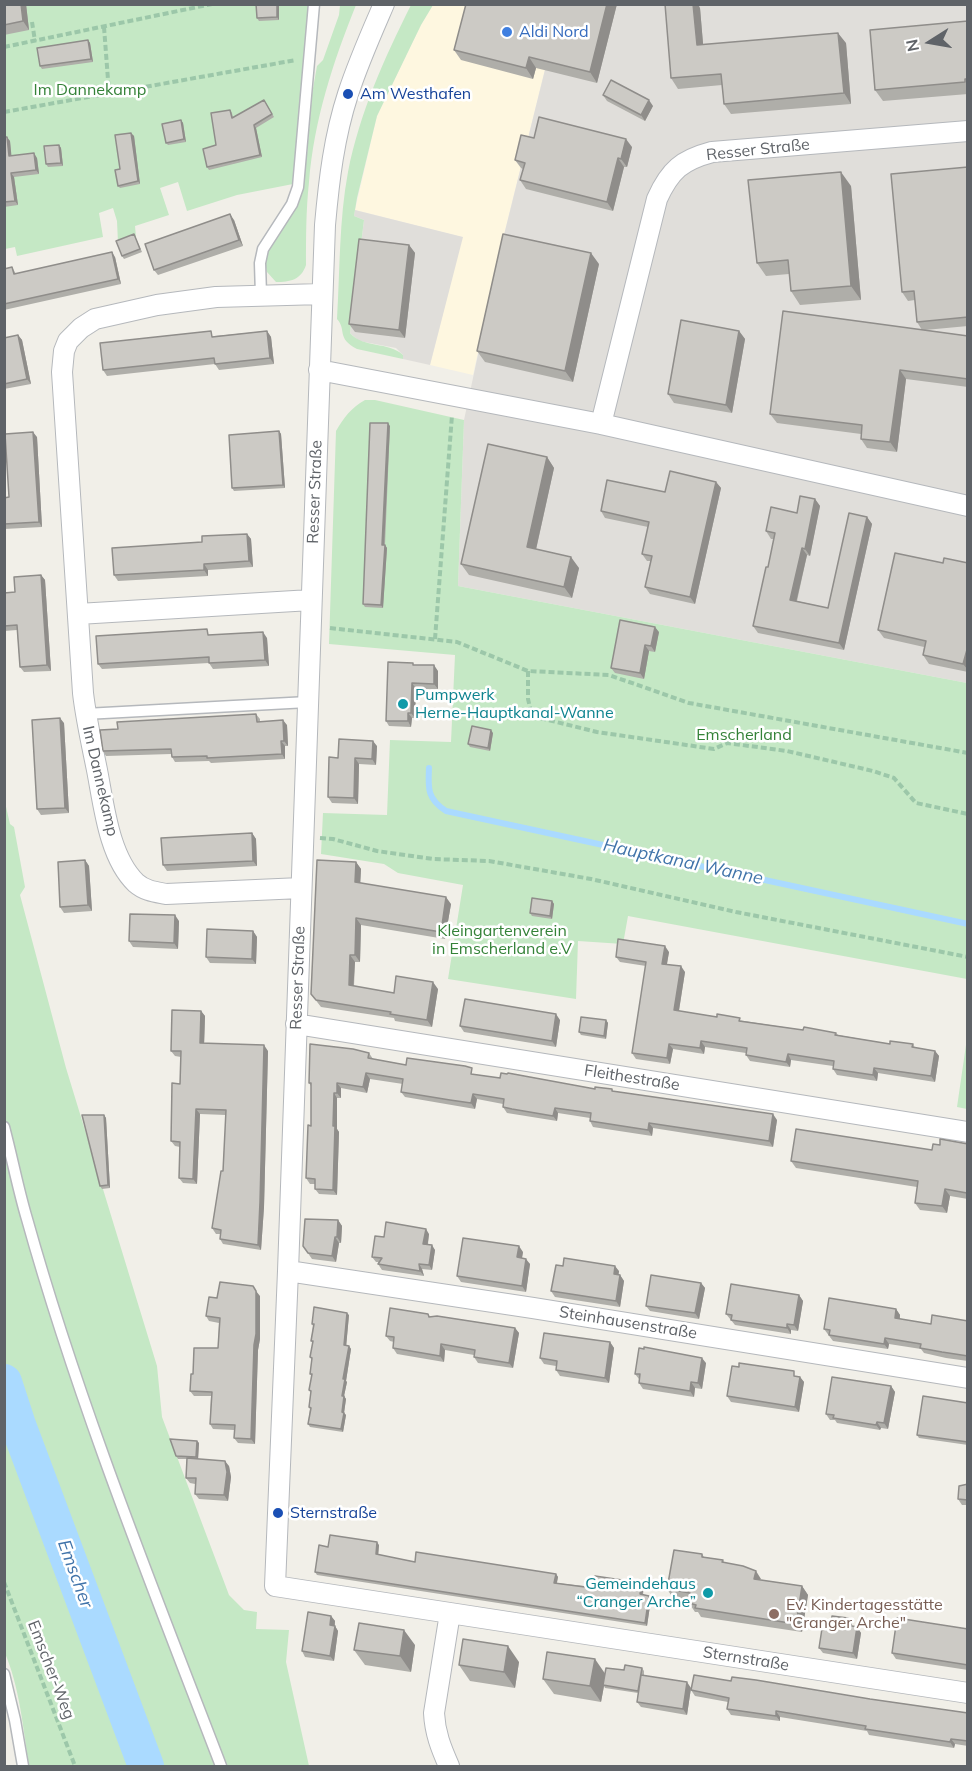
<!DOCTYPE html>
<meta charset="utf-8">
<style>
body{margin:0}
#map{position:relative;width:972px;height:1771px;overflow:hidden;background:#f1efe8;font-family:Mulish,sans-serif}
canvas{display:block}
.frame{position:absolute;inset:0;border:6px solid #5f6368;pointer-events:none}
.north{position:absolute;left:900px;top:12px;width:60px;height:60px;-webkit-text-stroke:4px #fff;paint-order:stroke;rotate:259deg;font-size:16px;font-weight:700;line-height:24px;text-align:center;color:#5f6368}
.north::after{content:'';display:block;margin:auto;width:21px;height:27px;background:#5f6368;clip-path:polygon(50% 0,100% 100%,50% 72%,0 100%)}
</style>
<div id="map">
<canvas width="972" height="1771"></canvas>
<div class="frame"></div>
<div class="north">N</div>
</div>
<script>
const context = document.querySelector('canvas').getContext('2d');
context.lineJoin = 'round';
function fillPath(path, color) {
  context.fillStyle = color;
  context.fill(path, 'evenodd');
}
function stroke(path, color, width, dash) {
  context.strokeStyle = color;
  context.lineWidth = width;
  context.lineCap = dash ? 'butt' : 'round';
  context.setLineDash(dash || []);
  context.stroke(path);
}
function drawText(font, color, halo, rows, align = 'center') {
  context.font = font + ' Mulish,sans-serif';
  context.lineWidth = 5;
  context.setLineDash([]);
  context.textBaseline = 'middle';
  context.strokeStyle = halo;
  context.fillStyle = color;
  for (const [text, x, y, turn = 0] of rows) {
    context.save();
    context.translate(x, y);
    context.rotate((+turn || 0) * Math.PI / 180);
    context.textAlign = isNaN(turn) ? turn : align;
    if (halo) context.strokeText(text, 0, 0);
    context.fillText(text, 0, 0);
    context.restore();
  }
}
const commercial = new Path2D(`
 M 433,5 L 561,5 L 501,247 L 473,375 L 430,365 L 462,237 L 355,210 L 377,116 L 421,25 Z`);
const industrial = new Path2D(`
 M 561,5 L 967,5 L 967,683 L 458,586 L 464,420 L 501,247 Z
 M 355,210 L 463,237 L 430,365 L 403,359 L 403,355 L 396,348 L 359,341 L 350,333 L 364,220 L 354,216 Z`);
const green = new Path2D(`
 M 5,5 L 309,5 L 293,184 L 237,195 L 187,211 L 178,182 L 160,188 L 169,215 L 135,226 L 136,237 L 118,243 L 117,221 L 113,208 L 99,213 L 103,237 L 17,256 L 15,247 L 5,249 Z
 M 340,5 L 356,5 C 333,62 314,120 309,182 C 306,210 306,237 306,265 C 301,280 290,282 276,282 L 267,272 L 264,259 L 269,247 L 301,189 L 307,154 L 312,94 L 317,66 L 323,60 L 339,15 Z
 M 411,5 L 433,5 L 421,25 L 377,116 L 357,198 L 354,216 L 364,220 L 350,333 C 364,349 388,341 403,355 L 403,359 L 357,349 C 336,338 347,330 337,319 C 340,270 339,220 348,172 C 360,112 384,59 411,5 Z
 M 365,400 L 375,400 L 464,420 L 458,586 L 967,683 L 967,979 L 628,916 L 623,944 L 578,941 L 576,999 L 448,979 L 463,885 L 398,873 L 384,864 L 321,854 L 323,813 L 387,815 L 390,740 L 451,742 L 455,655 L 329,644 L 336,431 C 344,417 351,408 365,400 Z
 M 4,798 L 10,824 L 14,827 L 25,887 L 20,895 L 66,1068 L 157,1366 L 162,1417 L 229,1595 L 244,1610 L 257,1612 L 256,1629 L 289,1630 L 286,1662 L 309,1766 L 29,1766 C 23,1729 20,1687 4,1651 Z
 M 967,1038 L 967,1109 L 957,1107 Z`);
const stream = new Path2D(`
 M 429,768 C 428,788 427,799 446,811 L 968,924`);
const river = new Path2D(`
 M 4,1382 L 18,1425 L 146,1766`);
const path = new Path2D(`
 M 32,22 L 35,41
 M 104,27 L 109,93
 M 4,47 L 212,4
 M 4,112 L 296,60
 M 330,628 L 457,642 L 528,671 L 609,675 L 689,703 L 968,753
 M 435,639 L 452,415
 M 528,671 L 528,699 L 532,716 L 597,732 L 714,749 L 727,743 L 787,751 L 873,771 L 894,778 L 916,803 L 968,814
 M 320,838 L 333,839 L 377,851 L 433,859 L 489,861 L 591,879 L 736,912 L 968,957
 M 4,1582 L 75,1766`);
const lane = new Path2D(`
 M 261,295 L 260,263 L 263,249 L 292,204 L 298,187 L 314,4
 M 85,714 L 308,702
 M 4,1127 C 12,1157 18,1189 27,1219 C 79,1405 152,1586 221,1766
 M 4,1674 L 15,1720 L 23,1766`);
const street = new Path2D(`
 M 384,4 C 371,34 358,63 348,94 C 334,137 329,180 325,225 L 288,1271 L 275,1586 L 968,1693
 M 319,370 L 601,424 L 968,506
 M 601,424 L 657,199 C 670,170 682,160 712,152 L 968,131
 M 78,614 L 311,600
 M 301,888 L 166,894 C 156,892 145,891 136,883 C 109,857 104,806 97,770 C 92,745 86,719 83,693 L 62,372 L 64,351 L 68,341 L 81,328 L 95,319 L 157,305 L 216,297 L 322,294
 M 296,1024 L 968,1132
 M 288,1271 L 533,1308 L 968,1378
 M 449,1766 C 441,1748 435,1733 434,1713 L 450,1613`);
const wall = new Path2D(`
 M 4,4 L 26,4 L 29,30 L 4,35 Z
 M 279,4 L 279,20 L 259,21 L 257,18 Z
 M 466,4 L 617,4 L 597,83 L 536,68 L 533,79 L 461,60 L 454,50 Z
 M 700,8 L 703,44 L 846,43 L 851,104 L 731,114 L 724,104 L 722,85 L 678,89 L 671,78 Z
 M 968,21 L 968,94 L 883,101 L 875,90 Z
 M 88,40 L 90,43 L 93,62 L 42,69 L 40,66 Z
 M 603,95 L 653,106 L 645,121 L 607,101 Z
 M 266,103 L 274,117 L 256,128 L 262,157 L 209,170 L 207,167 L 230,110 L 232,113 L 233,118 Z
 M 181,120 L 183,123 L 186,142 L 168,145 L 166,143 Z
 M 131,133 L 134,136 L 140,184 L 120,188 L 118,186 L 120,169 Z
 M 4,137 L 10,141 L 11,156 L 37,158 L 39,174 L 14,177 L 18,205 L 4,207 Z
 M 534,138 L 632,147 L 627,167 L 624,167 L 613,211 L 526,189 L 520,180 L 523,169 L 521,168 L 515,160 Z
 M 59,145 L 61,148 L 63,166 L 48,167 L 46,164 Z
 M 968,167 L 968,326 L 925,330 L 968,336 L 968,387 L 906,379 L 897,452 L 867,448 L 861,439 L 861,434 L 777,423 L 770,414 L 922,330 L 917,322 L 915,300 L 908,301 L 902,292 Z
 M 851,186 L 861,300 L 800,305 L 791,291 L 789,274 L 766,276 L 757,263 Z
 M 234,220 L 243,246 L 158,275 L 154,270 Z
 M 134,234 L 142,252 L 124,259 L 122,256 Z
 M 409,245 L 415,253 L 405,338 L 355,332 L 349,324 Z
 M 115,257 L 121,284 L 4,310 L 4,269 L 12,267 L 16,274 Z
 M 599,264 L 573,382 L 485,362 L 477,351 Z
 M 267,331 L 271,337 L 274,364 L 219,370 L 215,364 L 107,376 L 103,370 L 215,336 Z
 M 739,331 L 745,339 L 732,413 L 674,403 L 668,394 Z
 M 18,335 L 22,340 L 31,384 L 4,389 L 4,338 Z
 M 390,426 L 385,545 L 387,548 L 383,608 L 365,607 L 363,604 Z
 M 279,431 L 281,434 L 285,488 L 234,491 L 232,488 Z
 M 37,437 L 42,527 L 4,529 L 4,498 L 9,497 Z
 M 547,457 L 554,468 L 536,550 L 579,568 L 572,598 L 469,575 L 461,564 Z
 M 716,482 L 721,488 L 695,604 L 650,594 L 645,587 L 651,561 L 647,561 L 642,554 L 648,527 L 605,518 L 601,511 L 665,492 Z
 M 815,499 L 820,506 L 810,556 L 807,555 L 797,601 L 828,608 L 867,517 L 872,524 L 844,650 L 758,633 L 753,626 L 768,567 L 774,539 L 771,539 L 766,531 L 797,513 Z
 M 247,534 L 251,539 L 253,567 L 208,570 L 208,576 L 118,581 L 114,575 L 202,542 Z
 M 943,563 L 968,563 L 968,672 L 929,664 L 923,655 L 924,647 L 884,638 L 878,630 Z
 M 41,575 L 45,580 L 51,671 L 24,672 L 20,667 L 17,630 L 4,631 L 4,593 L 15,592 Z
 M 659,632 L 655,652 L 649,651 L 644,679 L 615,673 L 611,668 Z
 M 211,635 L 267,638 L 269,666 L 213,669 L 209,663 L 102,669 L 98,664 Z
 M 414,665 L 438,671 L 438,689 L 416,689 L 415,718 L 412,718 L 411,727 L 389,726 L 386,721 Z
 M 256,714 L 260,719 L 260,722 L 287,725 L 288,746 L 285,746 L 285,759 L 211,763 L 209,761 L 175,762 L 172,757 L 171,754 L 106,756 L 103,751 L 118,729 Z
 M 64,723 L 69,813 L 41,815 L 37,809 Z
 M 493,733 L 490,751 L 470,747 L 468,744 Z
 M 377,746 L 376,765 L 359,764 L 358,804 L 332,803 L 328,797 L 338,758 Z
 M 252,833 L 256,839 L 257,866 L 167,871 L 163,865 Z
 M 85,860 L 89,866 L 92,911 L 64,913 L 60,907 Z
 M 356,862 L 361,869 L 360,883 L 451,904 L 445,939 L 361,925 L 360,962 L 355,962 L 354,986 L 394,993 L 438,989 L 432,1027 L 395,1021 L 394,1018 L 321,1007 L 311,994 Z
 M 552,901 L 554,904 L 552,919 L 532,916 L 530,913 Z
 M 179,921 L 178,949 L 133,947 L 129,941 Z
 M 253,931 L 257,937 L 256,964 L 210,963 L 206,957 Z
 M 669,952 L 667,964 L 685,972 L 679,1011 L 803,1030 L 836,1033 L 838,1035 L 890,1044 L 913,1044 L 915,1048 L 935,1051 L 939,1056 L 935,1082 L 878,1073 L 877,1081 L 837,1075 L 833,1069 L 833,1066 L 791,1060 L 790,1067 L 750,1061 L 746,1055 L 746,1053 L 705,1047 L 704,1054 L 673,1049 L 670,1064 L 636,1059 L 632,1053 L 646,966 L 620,962 L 616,957 Z
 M 201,1011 L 205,1016 L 204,1043 L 268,1051 L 264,1207 L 261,1250 L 223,1244 L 220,1239 L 220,1234 L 216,1234 L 212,1228 L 223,1171 L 226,1115 L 200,1114 L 197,1184 L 183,1183 L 179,1178 L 180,1147 L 175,1146 L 171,1141 L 180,1084 L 181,1057 L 175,1056 L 171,1051 Z
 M 560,1020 L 556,1047 L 464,1032 L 460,1026 Z
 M 606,1020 L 608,1023 L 606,1039 L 581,1035 L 579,1032 Z
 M 369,1053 L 373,1059 L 406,1065 L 500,1078 L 595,1089 L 612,1089 L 613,1091 L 777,1120 L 773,1147 L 653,1128 L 652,1136 L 593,1127 L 590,1121 L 590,1118 L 558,1113 L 557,1121 L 507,1113 L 503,1107 L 503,1104 L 477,1099 L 475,1109 L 405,1097 L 401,1092 L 403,1084 L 370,1079 L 367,1093 L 341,1088 L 341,1098 L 337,1098 L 337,1129 L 339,1132 L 337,1195 L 319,1194 L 315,1189 L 315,1184 L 310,1184 L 306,1178 L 311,1126 L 311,1086 L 309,1083 Z
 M 104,1115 L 106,1118 L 110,1188 L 102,1189 L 100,1186 Z
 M 968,1144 L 968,1199 L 950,1196 L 947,1213 L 920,1210 L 915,1203 L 917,1187 L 796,1168 L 791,1161 L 932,1150 L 940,1145 Z
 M 338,1220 L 342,1226 L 341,1243 L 339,1243 L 336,1262 L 312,1259 L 303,1246 Z
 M 429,1234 L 428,1244 L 435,1250 L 432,1270 L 422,1269 L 424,1276 L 382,1270 L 378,1264 L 379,1262 L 376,1262 L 372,1257 L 384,1237 Z
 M 523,1252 L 522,1258 L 530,1264 L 526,1292 L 461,1282 L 457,1276 Z
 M 619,1271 L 618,1275 L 620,1275 L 624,1281 L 620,1307 L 555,1297 L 551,1291 Z
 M 701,1283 L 705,1288 L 699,1319 L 650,1311 L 646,1306 Z
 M 799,1295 L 803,1301 L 798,1331 L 791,1330 L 791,1334 L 735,1325 L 726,1314 Z
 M 260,1296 L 260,1339 L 258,1350 L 255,1444 L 238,1443 L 234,1438 L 234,1430 L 213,1429 L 210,1424 L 211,1396 L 194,1396 L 190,1391 L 193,1374 L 218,1348 L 219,1323 L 209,1321 L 206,1316 L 217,1298 Z
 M 896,1309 L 900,1315 L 900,1319 L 931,1324 L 968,1321 L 968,1361 L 946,1358 L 924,1353 L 921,1349 L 889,1344 L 888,1349 L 833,1341 L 824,1329 Z
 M 428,1314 L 430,1317 L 515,1328 L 519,1333 L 513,1368 L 478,1363 L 474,1357 L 474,1355 L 445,1350 L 444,1362 L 397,1354 L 393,1348 L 394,1342 L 390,1341 L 386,1336 Z
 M 349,1315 L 346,1346 L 349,1346 L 351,1349 L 346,1381 L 347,1382 L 344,1396 L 346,1399 L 344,1413 L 346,1415 L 343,1432 L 310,1427 L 308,1424 L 310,1409 L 309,1407 L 311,1393 L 309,1390 L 312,1376 L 310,1374 L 312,1360 L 310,1357 L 313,1343 L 311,1341 L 313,1326 L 312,1324 Z
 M 610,1342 L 614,1348 L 609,1383 L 560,1376 L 556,1370 L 556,1366 L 544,1364 L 540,1358 Z
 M 706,1363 L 702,1389 L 695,1388 L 694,1397 L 643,1389 L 639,1383 L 639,1379 L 635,1374 Z
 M 798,1376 L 800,1377 L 804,1382 L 799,1412 L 731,1402 L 727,1396 Z
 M 891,1386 L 895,1392 L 888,1429 L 881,1428 L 880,1430 L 837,1423 L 835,1420 L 830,1420 L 826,1414 Z
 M 968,1403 L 968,1445 L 919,1438 L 917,1435 Z
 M 197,1441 L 199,1443 L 198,1459 L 229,1466 L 231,1477 L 228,1501 L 199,1499 L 195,1494 L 195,1484 L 190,1483 L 186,1478 L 187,1459 L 178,1459 L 176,1456 Z
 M 968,1484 L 968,1505 L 962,1505 L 958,1499 Z
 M 379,1545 L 378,1555 L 384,1556 L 415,1562 L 556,1574 L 558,1577 L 557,1583 L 593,1587 L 642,1583 L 644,1586 L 643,1595 L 649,1596 L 651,1599 L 647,1626 L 317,1575 L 315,1572 L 328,1547 Z
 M 702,1554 L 704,1557 L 723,1560 L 724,1562 L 761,1580 L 802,1586 L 808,1595 L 802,1632 L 701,1617 L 698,1612 L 695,1612 L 689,1603 L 689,1600 L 673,1598 L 667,1589 Z
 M 331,1616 L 335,1621 L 335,1626 L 338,1631 L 334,1661 L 305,1657 L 302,1651 Z
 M 848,1618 L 852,1624 L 852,1626 L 857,1627 L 861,1633 L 857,1659 L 823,1653 L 819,1648 L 831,1623 Z
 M 968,1629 L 968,1670 L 896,1659 L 892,1653 Z
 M 415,1645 L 411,1672 L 365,1665 L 354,1650 Z
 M 519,1662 L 515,1688 L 470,1681 L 459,1665 Z
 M 642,1668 L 644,1671 L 644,1675 L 691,1688 L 687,1715 L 641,1707 L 637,1702 L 638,1693 L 605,1688 L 604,1686 L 601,1702 L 554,1694 L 543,1679 L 605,1674 Z
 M 731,1681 L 870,1699 L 968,1713 L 968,1746 L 955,1744 L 954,1748 L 869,1735 L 867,1731 L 780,1717 L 780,1721 L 731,1715 L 727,1709 L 728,1702 L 695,1696 L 691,1690 Z`);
const shadedWall = new Path2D(`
 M 21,4 L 26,4 L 29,30 L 23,21 Z
 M 277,4 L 279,4 L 279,20 L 277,17 Z
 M 607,4 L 617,4 L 597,83 L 590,72 Z
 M 693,4 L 698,4 L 700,8 L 704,55 L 697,45 Z
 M 838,33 L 846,43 L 851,104 L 844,93 Z
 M 88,40 L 90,43 L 93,62 L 91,59 Z
 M 529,57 L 536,68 L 533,79 L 526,68 Z
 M 649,100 L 653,106 L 645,121 L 641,115 Z
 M 181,120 L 183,123 L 186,142 L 184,139 Z
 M 254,125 L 256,128 L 262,157 L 260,155 Z
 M 131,133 L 134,136 L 140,184 L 138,181 Z
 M 7,137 L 10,141 L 12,161 L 9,156 Z
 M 626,139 L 632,147 L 627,167 L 621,159 Z
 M 59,145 L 61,148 L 63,166 L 61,163 Z
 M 34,153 L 37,158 L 39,174 L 36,170 Z
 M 618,158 L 624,167 L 613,211 L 607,202 Z
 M 841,172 L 851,186 L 861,300 L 851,286 Z
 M 11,173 L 14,177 L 18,205 L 15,201 Z
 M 230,214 L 234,220 L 243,246 L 239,240 Z
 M 409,245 L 415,253 L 405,338 L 399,330 Z
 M 112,252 L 115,257 L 121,284 L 118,279 Z
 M 591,253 L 599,264 L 573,382 L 565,371 Z
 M 267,331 L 271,337 L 274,364 L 270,358 Z
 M 739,331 L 745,339 L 732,413 L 726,405 Z
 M 18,335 L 22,340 L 31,384 L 27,379 Z
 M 900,370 L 906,379 L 897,452 L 890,442 Z
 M 388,423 L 390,426 L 384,548 L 382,545 Z
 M 279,431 L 281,434 L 285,488 L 283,485 Z
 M 33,432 L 37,437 L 42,527 L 39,522 Z
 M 547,457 L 554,468 L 534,558 L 527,547 Z
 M 716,482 L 721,488 L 695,604 L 690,597 Z
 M 815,499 L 820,506 L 810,556 L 805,549 Z
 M 867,517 L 872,524 L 844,650 L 839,643 Z
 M 247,534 L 251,539 L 253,567 L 249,561 Z
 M 385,545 L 387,548 L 383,608 L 381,605 Z
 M 802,548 L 807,555 L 795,607 L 790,600 Z
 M 571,557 L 579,568 L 572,598 L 564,587 Z
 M 204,564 L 208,570 L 208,576 L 204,570 Z
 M 41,575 L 45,580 L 51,671 L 47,665 Z
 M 655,627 L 659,632 L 655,652 L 651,646 Z
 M 263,632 L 267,638 L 269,666 L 265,660 Z
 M 645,645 L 649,651 L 644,679 L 640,673 Z
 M 968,646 L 968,670 L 963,664 Z
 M 434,665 L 438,671 L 438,689 L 434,684 Z
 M 412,683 L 416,689 L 415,718 L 411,713 Z
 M 408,713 L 412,718 L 411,727 L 408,721 Z
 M 60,718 L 64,723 L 69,813 L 65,808 Z
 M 283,720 L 287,725 L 288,746 L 284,741 Z
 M 491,730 L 493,733 L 490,751 L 488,748 Z
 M 281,741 L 285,746 L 285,759 L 282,754 Z
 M 373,741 L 377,746 L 376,765 L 372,759 Z
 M 355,758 L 359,764 L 358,804 L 354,798 Z
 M 252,833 L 256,839 L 257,866 L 253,861 Z
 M 85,860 L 89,866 L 92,911 L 88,905 Z
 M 356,862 L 361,869 L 360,889 L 355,882 Z
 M 446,897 L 451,904 L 445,939 L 441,932 Z
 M 552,901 L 554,904 L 552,919 L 550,916 Z
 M 175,915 L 179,921 L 178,949 L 174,943 Z
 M 356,918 L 361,925 L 360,962 L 355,955 Z
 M 253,931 L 257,937 L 256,964 L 252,959 Z
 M 665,946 L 669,952 L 666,969 L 662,964 Z
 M 350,955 L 355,962 L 353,992 L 349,985 Z
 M 681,966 L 685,972 L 678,1016 L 674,1010 Z
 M 433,982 L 438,989 L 432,1027 L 427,1020 Z
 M 201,1011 L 205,1016 L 204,1048 L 200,1043 Z
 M 556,1014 L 560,1020 L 556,1047 L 552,1041 Z
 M 606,1020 L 608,1023 L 606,1039 L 604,1036 Z
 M 701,1041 L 705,1047 L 704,1054 L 700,1048 Z
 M 669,1044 L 673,1049 L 670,1064 L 667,1058 Z
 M 264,1045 L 268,1051 L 264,1207 L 261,1250 L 258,1245 Z
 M 935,1051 L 939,1056 L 935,1082 L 931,1076 Z
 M 788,1054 L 791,1060 L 790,1067 L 786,1062 Z
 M 874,1068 L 878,1073 L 877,1081 L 873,1075 Z
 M 366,1073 L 370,1079 L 367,1093 L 363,1087 Z
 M 337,1083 L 341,1088 L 341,1098 L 337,1093 Z
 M 334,1093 L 337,1098 L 337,1129 L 339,1132 L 337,1195 L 333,1190 Z
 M 473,1094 L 477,1099 L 475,1109 L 471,1103 Z
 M 555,1108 L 558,1113 L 557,1121 L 553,1116 Z
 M 196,1109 L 200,1114 L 197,1184 L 193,1179 Z
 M 773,1114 L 777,1120 L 773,1147 L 769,1141 Z
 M 104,1115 L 106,1118 L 110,1188 L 108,1185 Z
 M 649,1123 L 653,1128 L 652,1136 L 648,1130 Z
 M 945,1189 L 950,1196 L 947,1213 L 942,1206 Z
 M 338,1220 L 342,1226 L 341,1243 L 337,1237 Z
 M 426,1229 L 429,1234 L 427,1249 L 423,1244 Z
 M 335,1237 L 339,1243 L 336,1262 L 332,1256 Z
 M 432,1245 L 435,1250 L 432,1270 L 429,1265 Z
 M 519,1246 L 523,1252 L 521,1263 L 517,1257 Z
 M 526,1259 L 530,1264 L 526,1292 L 522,1286 Z
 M 419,1264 L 422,1269 L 424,1276 L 420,1271 Z
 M 615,1266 L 619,1271 L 618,1279 L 614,1274 Z
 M 620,1275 L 624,1281 L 620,1307 L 616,1301 Z
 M 701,1283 L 705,1288 L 699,1319 L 695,1313 Z
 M 256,1291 L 260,1296 L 260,1339 L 258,1350 L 255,1444 L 251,1439 Z
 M 799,1295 L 803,1301 L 798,1331 L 794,1325 Z
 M 896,1309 L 900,1315 L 899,1324 L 895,1318 Z
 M 347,1313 L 349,1315 L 346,1348 L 344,1345 Z
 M 787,1324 L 791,1330 L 791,1334 L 787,1328 Z
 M 515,1328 L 519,1333 L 513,1368 L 509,1363 Z
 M 885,1338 L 889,1344 L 888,1349 L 884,1344 Z
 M 610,1342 L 614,1348 L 609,1383 L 605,1378 Z
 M 441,1344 L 445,1350 L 444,1362 L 440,1356 Z
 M 349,1346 L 351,1349 L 346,1381 L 347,1382 L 344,1396 L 346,1399 L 344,1413 L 346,1415 L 343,1432 L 341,1429 L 342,1396 L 343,1379 Z
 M 702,1358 L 706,1363 L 702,1389 L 698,1383 Z
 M 800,1377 L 804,1382 L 799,1412 L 795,1407 Z
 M 691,1382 L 695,1388 L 694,1397 L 690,1391 Z
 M 891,1386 L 895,1392 L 888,1429 L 884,1423 Z
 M 877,1422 L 881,1428 L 880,1430 L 876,1425 Z
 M 197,1441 L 199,1443 L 198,1460 L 196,1457 Z
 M 225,1461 L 229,1466 L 231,1477 L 228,1501 L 224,1495 Z
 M 377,1542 L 379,1545 L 378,1557 L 376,1554 Z
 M 756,1571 L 761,1579 L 754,1579 Z
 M 556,1574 L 558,1577 L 556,1586 L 554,1583 Z
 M 642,1583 L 644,1586 L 642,1597 L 640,1594 Z
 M 802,1586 L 808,1595 L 802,1632 L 796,1624 Z
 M 649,1596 L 651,1599 L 647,1626 L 645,1623 Z
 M 331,1616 L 335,1621 L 334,1630 L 330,1625 Z
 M 848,1618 L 852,1624 L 851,1631 L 847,1625 Z
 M 335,1626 L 338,1631 L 334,1661 L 330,1656 Z
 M 857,1627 L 861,1633 L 857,1659 L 853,1653 Z
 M 404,1630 L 415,1645 L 411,1672 L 400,1656 Z
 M 508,1646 L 519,1662 L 515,1688 L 504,1672 Z
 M 595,1659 L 606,1675 L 601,1702 L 590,1686 Z
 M 687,1682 L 691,1688 L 687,1715 L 683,1709 Z
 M 776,1711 L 780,1717 L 780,1721 L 776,1716 Z
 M 951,1739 L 955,1744 L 954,1748 L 950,1742 Z`);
const building = new Path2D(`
 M 4,4 L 21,4 L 23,21 L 4,25 Z
 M 256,4 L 277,4 L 277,17 L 257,18 Z
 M 466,4 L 607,4 L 590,72 L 529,57 L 526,68 L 454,50 Z
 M 665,4 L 693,4 L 697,45 L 838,33 L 844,93 L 724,104 L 721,74 L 671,78 Z
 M 968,21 L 968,79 L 965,79 L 965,82 L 875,90 L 870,30 Z
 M 88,40 L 91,59 L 40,66 L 37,48 Z
 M 611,80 L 649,100 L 641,115 L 603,95 Z
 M 264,100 L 272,114 L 254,125 L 260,155 L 207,167 L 203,149 L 216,145 L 211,113 L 230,110 L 232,118 Z
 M 539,117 L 626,139 L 621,159 L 618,158 L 607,202 L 520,180 L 525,163 L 515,160 L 521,135 L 534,138 Z
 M 181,120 L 184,139 L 166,143 L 162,124 Z
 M 131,133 L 138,181 L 118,186 L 115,170 L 120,169 L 115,135 Z
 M 4,137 L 7,137 L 9,156 L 34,153 L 36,170 L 11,173 L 15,201 L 4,202 Z
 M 59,145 L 61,163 L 46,164 L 44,146 Z
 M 968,167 L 968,317 L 917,322 L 914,291 L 902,292 L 891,174 Z
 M 841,172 L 851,286 L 791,291 L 788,260 L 757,263 L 748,180 Z
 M 230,214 L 239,240 L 154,270 L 145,244 Z
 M 134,234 L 140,249 L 122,256 L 116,241 Z
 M 503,234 L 591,253 L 565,371 L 477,351 Z
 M 359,239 L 409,245 L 399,330 L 349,324 Z
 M 112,252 L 118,279 L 4,304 L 4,269 L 12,267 L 14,274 Z
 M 783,311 L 968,336 L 968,379 L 900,370 L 890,442 L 861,439 L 862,425 L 770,414 Z
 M 681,320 L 739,331 L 726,405 L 668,394 Z
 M 211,331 L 212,337 L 267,331 L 270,358 L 215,364 L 214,358 L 103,370 L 100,343 Z
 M 18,335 L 27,379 L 4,384 L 4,338 Z
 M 370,423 L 388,423 L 382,545 L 385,545 L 381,605 L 363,604 Z
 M 279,431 L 283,485 L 232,488 L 229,435 Z
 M 33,432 L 39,522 L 4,524 L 4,498 L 9,497 L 5,434 Z
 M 488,444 L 547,457 L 527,547 L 571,557 L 564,587 L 461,564 Z
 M 670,471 L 716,482 L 690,597 L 645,587 L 652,556 L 642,554 L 649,522 L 601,511 L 607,480 L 665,492 Z
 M 800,496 L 815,499 L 805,549 L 802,548 L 790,600 L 828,608 L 849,513 L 867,517 L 839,643 L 753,626 L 766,567 L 768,567 L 775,533 L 766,531 L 771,507 L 797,513 Z
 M 247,534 L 249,561 L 204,564 L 204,570 L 114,575 L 112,548 L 202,542 L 202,536 Z
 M 895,553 L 943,563 L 944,558 L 968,563 L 968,646 L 963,664 L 923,655 L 926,641 L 878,630 Z
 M 41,575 L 47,665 L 20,667 L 17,625 L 4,626 L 4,593 L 15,592 L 14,577 Z
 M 620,620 L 655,627 L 651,646 L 645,645 L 640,673 L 611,668 Z
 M 207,629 L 208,635 L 263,632 L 265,660 L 209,663 L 209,657 L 98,664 L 96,636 Z
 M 388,662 L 413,663 L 413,665 L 434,665 L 434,684 L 412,683 L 411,713 L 408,713 L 408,721 L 386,721 Z
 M 256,714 L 257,722 L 283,720 L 284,741 L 281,741 L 282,754 L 207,758 L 207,756 L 172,757 L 171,749 L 103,751 L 100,730 L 118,729 L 117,722 Z
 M 60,718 L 65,808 L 37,809 L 32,720 Z
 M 472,726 L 491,730 L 488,748 L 468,744 Z
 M 339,739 L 373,741 L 372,759 L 355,758 L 354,798 L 328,797 L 329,757 L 338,758 Z
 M 252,833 L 253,861 L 163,865 L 161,838 Z
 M 85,860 L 88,905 L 60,907 L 58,862 Z
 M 317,860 L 356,862 L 355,882 L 446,897 L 441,932 L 356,918 L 355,955 L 350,955 L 349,985 L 394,993 L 396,976 L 433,982 L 427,1020 L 390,1014 L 391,1012 L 316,1000 L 311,994 Z
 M 532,898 L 552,901 L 550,916 L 530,913 Z
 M 130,914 L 175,915 L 174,943 L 129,941 Z
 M 207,929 L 253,931 L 252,959 L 206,957 Z
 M 618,939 L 665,946 L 662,964 L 681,966 L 674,1010 L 717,1017 L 717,1014 L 740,1018 L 739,1021 L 803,1030 L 804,1027 L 836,1033 L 835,1035 L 890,1044 L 890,1041 L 913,1044 L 912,1047 L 935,1051 L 931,1076 L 874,1068 L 873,1075 L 833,1069 L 834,1061 L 788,1054 L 786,1062 L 746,1055 L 747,1048 L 701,1041 L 700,1048 L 669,1044 L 667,1058 L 632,1053 L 646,962 L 616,957 Z
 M 465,999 L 556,1014 L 552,1041 L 460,1026 Z
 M 172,1010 L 201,1011 L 200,1043 L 264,1045 L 260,1202 L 258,1245 L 220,1239 L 221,1230 L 212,1228 L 221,1171 L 223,1171 L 226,1110 L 196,1109 L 193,1179 L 179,1178 L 180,1142 L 171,1141 L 172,1083 L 180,1084 L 181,1051 L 171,1051 Z
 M 581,1017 L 606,1020 L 604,1036 L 579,1032 Z
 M 310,1044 L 353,1049 L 369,1053 L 368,1058 L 406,1065 L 407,1058 L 465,1066 L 472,1068 L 471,1074 L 500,1078 L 501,1073 L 507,1074 L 508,1073 L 595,1089 L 595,1087 L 612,1089 L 612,1091 L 773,1114 L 769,1141 L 649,1123 L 648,1130 L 590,1121 L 591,1113 L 555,1108 L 553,1116 L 512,1109 L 503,1107 L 504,1099 L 473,1094 L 471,1103 L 450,1100 L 401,1092 L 403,1079 L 366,1073 L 363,1087 L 337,1083 L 337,1093 L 334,1093 L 333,1126 L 335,1126 L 333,1190 L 315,1189 L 315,1179 L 306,1178 L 308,1125 L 311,1126 L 311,1083 L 309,1083 Z
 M 82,1115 L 104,1115 L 108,1185 L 100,1186 Z
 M 796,1129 L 932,1150 L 933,1144 L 940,1145 L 940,1139 L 968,1144 L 967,1193 L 945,1189 L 942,1206 L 915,1203 L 918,1181 L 791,1161 Z
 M 305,1219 L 338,1220 L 337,1237 L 335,1237 L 332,1256 L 308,1253 L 303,1246 Z
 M 386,1222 L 426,1229 L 423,1244 L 432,1245 L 429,1265 L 419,1264 L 420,1271 L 378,1264 L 382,1258 L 372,1257 L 375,1236 L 384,1237 Z
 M 463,1238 L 519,1246 L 517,1257 L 526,1259 L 522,1286 L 457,1276 Z
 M 564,1258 L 615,1266 L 614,1274 L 620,1275 L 616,1301 L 551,1291 L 556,1265 L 563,1266 Z
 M 651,1275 L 701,1283 L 695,1313 L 646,1306 Z
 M 220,1282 L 253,1286 L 256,1291 L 256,1334 L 254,1345 L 251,1439 L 234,1438 L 235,1425 L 210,1424 L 212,1392 L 190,1391 L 191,1374 L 193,1374 L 194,1348 L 218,1348 L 220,1318 L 206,1316 L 209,1297 L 217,1298 Z
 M 731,1284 L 799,1295 L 794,1325 L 787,1324 L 787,1328 L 731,1320 L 732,1315 L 726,1314 Z
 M 829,1298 L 896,1309 L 895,1318 L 931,1324 L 932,1315 L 968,1321 L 968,1356 L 942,1352 L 920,1348 L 921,1344 L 885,1338 L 884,1344 L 829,1335 L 830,1330 L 824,1329 Z
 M 314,1307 L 347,1313 L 344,1345 L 349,1346 L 343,1379 L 345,1379 L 342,1396 L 344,1396 L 342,1412 L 344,1413 L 341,1429 L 308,1424 L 311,1408 L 309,1407 L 311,1391 L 309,1390 L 312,1374 L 310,1374 L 312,1358 L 310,1357 L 313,1341 L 311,1341 L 314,1324 L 312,1324 Z
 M 390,1308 L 428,1314 L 429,1317 L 437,1316 L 515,1328 L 509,1363 L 474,1357 L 475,1350 L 441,1344 L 440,1356 L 393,1348 L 394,1337 L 386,1336 Z
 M 544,1333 L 610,1342 L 605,1378 L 556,1370 L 557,1361 L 540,1358 Z
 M 644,1347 L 702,1358 L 698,1383 L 691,1382 L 690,1391 L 639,1383 L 640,1374 L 635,1374 L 639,1348 L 644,1349 Z
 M 739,1363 L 794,1371 L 794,1376 L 800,1377 L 795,1407 L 727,1396 L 732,1366 L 739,1367 Z
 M 832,1377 L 891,1386 L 884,1423 L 877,1422 L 876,1425 L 833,1418 L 834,1415 L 826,1414 Z
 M 923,1396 L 968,1403 L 968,1442 L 917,1435 Z
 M 170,1439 L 197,1441 L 196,1457 L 176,1456 Z
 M 187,1458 L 225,1461 L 227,1472 L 224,1495 L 195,1494 L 196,1478 L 186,1478 Z
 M 968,1484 L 968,1500 L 958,1499 L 959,1486 Z
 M 330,1535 L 377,1542 L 376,1554 L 415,1562 L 416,1552 L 556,1574 L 554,1583 L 585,1587 L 593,1587 L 595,1576 L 642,1583 L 640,1594 L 649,1596 L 645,1623 L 315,1572 L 319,1545 L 328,1547 Z
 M 674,1550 L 702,1554 L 702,1557 L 723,1560 L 722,1562 L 743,1566 L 756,1571 L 754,1579 L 802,1586 L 796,1624 L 695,1608 L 696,1605 L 689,1603 L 690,1593 L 667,1589 Z
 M 308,1612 L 331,1616 L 330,1625 L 335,1626 L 330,1656 L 302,1651 Z
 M 832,1616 L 848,1618 L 847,1625 L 857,1627 L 853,1653 L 819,1648 L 823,1622 L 831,1623 Z
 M 897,1618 L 968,1629 L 968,1665 L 892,1653 Z
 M 359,1623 L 404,1630 L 400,1656 L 354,1650 Z
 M 463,1639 L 508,1646 L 504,1672 L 459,1665 Z
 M 547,1652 L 595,1659 L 590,1686 L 543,1679 Z
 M 625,1665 L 642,1668 L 638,1691 L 603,1685 L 606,1668 L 624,1670 Z
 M 641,1675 L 687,1682 L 683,1709 L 637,1702 Z
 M 694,1675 L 731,1681 L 732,1677 L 756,1680 L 870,1699 L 968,1713 L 968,1741 L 951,1739 L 950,1742 L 865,1729 L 866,1726 L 776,1711 L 776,1716 L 727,1709 L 729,1698 L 691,1690 Z`);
const markers = [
 [507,32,6,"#3f7fe0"],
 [348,94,6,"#1a4fb4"],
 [403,704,6,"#0f9aa8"],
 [278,1513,6,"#1a4fb4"],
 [708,1593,6,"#0f9aa8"],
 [774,1614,6,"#8d6e63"]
];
const shopNames = [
 ["Aldi Nord",519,32]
];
const parkNames = [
 ["Im Dannekamp",90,90],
 ["Emscherland",744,735],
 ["Kleingartenverein",502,931],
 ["in Emscherland e.V",502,949]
];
const transitNames = [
 ["Am Westhafen",360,94],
 ["Sternstraße",290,1513]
];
const streetNames = [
 ["Resser Straße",758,150,-6],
 ["Resser Straße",315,492,-88],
 ["Im Dannekamp",100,781,77],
 ["Resser Straße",298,978,-88],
 ["Fleithestraße",632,1078,9],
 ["Steinhausenstraße",628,1323,9],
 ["Sternstraße",746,1659,9],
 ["Emscher-Weg",51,1670,69]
];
const cultureNames = [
 ["Pumpwerk",415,695],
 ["Herne-Hauptkanal-Wanne",415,713],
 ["Gemeindehaus",696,1584,"right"],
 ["“Cranger Arche”",696,1602,"right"]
];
const educationNames = [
 ["Ev. Kindertagesstätte",786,1605],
 ["\"Cranger Arche\"",786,1623]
];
const waterNames = [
 ["Hauptkanal Wanne",683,862,12],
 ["Emscher",75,1574,70]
];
fillPath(commercial, '#fef7e0');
fillPath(industrial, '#e0deda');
fillPath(green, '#c5e8c5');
stroke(stream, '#aadaff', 6);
stroke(river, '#aadaff', 36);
stroke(lane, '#b5b8bc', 13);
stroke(street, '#b5b8bc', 22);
stroke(path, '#9cc7a9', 4, [6, 3]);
stroke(lane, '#fff', 10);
stroke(street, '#fff', 20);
fillPath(wall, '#afaea9');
fillPath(shadedWall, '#8f8d8a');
fillPath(building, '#cccac5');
stroke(building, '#8f8d8a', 1.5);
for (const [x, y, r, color] of markers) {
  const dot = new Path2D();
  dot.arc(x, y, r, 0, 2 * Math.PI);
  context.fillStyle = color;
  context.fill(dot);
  stroke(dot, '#fff', 2);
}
drawText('16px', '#366cbe', '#fff', shopNames, 'left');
drawText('16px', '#348238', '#fff', parkNames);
drawText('16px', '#164399', '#fff', transitNames, 'left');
drawText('16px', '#5f6368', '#fff', streetNames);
drawText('16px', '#0d838f', '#fff', cultureNames, 'left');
drawText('16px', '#785e54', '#fff', educationNames, 'left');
drawText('italic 18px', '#4174aa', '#fff', waterNames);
</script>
